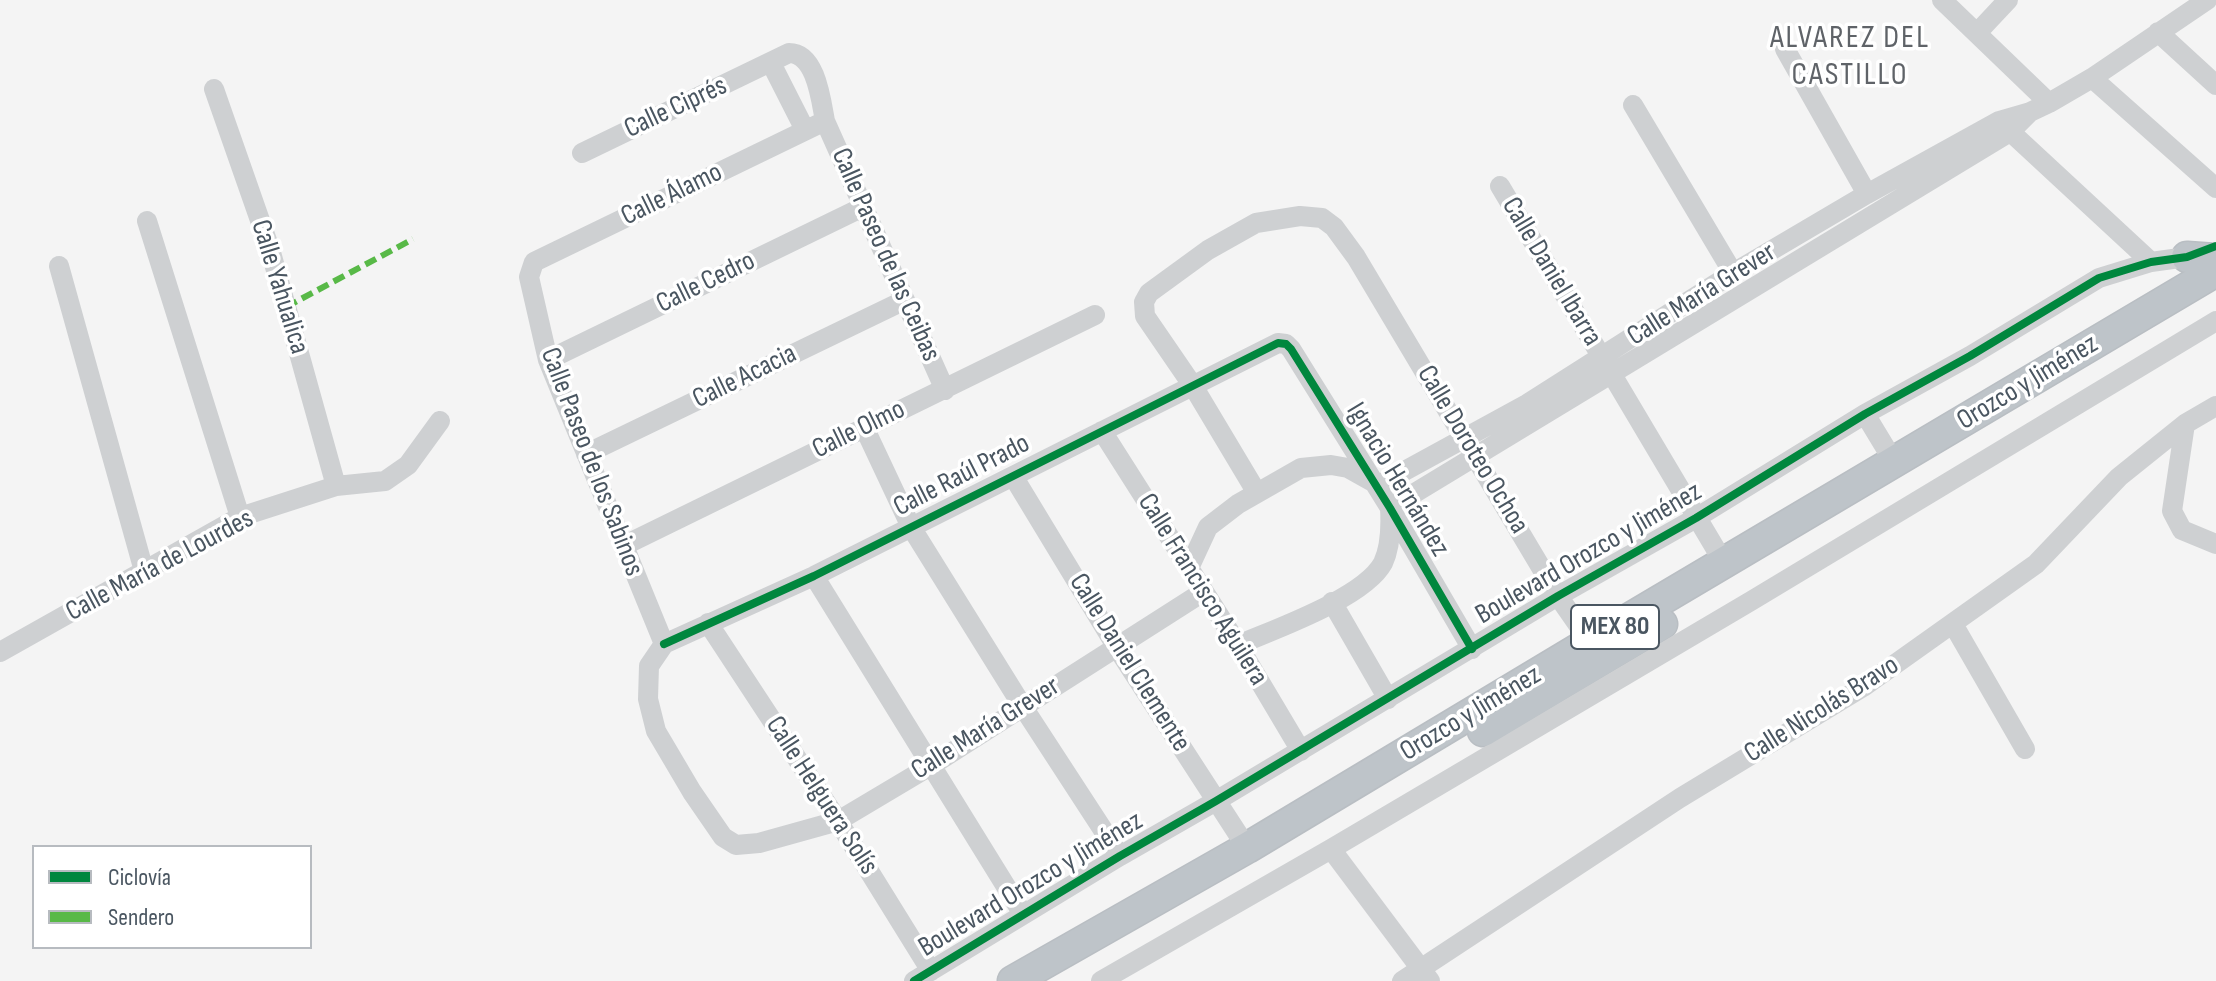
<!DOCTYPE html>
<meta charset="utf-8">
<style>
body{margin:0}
#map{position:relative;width:2216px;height:981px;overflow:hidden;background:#f4f4f4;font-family:"Sofia Sans Condensed",sans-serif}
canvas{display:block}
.legend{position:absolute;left:32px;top:845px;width:280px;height:104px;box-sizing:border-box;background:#fff;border:2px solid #b7bbc0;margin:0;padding:10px 14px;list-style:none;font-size:24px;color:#4a5661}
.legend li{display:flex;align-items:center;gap:16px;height:40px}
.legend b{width:40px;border:2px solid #b7bbc0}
</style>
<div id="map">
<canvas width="2216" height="981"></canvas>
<ul class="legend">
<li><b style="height:10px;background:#00873e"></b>Ciclovía</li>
<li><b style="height:10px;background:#58b947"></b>Sendero</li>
</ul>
</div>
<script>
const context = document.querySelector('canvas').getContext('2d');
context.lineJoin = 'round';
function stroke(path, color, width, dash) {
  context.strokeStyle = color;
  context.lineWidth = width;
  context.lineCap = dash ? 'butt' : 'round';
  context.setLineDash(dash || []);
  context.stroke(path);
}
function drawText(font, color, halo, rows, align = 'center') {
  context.font = font + ' "Sofia Sans Condensed",sans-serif';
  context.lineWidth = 7;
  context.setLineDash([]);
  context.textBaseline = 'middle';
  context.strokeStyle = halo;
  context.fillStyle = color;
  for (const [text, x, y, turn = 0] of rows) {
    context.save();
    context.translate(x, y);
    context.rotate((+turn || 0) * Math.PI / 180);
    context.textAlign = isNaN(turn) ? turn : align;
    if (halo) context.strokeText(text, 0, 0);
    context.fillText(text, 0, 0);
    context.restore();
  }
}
const minor = new Path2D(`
 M 1942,0 L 2049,103
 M 2158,32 L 2216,85
 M 1977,33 L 2008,0
 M 1785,49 L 1867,194
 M 771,63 L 805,130
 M 2092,78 L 2216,188
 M 214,89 L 270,249 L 336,486
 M 1633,105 L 1733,273
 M 2002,124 L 2151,262
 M 582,153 L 789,53 C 816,53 821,100 825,121 L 945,390
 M 1500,186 L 1724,563
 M 147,221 L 240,517
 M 59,266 L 144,571
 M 548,360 L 863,207
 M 1865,414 L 1894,462
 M 2185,424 L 2172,511 L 2182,530 L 2216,544
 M 864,427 L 911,527 L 1023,707 L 1120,856
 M 1102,431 L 1238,645 L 1301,751
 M 586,454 L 905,300
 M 1013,476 L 1116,646 L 1247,848
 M 1377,486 L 1527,404 L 1733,273 L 1867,194 L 1999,121 L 2030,112 L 2049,103 L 2092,78 L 2207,0
 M 1257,493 L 1193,386 L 1145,316 L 1144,302 L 1149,293 L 1208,250 L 1256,223 L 1300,216 L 1322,218 L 1334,227 L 1356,257 L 1558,596 L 1590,642
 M 623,546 L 1095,315
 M 1189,568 L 1208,527 L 1238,504 L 1301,468 L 1331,465 L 1348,468 L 1373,482
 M 814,576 L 1023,914
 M 1332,602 L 1388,699
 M 708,623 L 838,821 L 931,971
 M 1953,624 L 2025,749
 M 664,644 L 814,576 L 1278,343 L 1286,344 L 1291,349 L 1390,508 L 1472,649
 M 664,644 L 649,666 L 648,699 L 656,731 L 692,792 L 723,837 L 736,845 L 759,843 L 838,821 L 932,765 L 1203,592
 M 664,644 L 548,360 L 529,277 L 534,262 L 825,121
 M 1238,645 C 1275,629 1364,598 1383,563 C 1391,546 1391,525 1390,508 L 2010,132 L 2030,112
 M 0,652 L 240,517 L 336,486 L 385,481 L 408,465 L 440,421
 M 1331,849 L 1430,981
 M 914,981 L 1120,856 L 1216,801 L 1558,596 L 1696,518 L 1865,414 L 1970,356 L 2099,278 L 2151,262 L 2187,257 L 2197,253
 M 1101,981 L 1331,849 L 1751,601 L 2216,321
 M 1402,981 L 1680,798 L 1863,687 L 2036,564 L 2119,477 L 2185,424 L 2216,406`);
const highway = new Path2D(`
 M 2187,257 L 2216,259
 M 1483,731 L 1662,624
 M 1013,981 L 1247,848 L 1590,642 L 2216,271`);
const quiet = new Path2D(`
 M 286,307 L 413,239`);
const cycleway = new Path2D(`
 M 664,644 L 814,576 L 1278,343 L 1286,344 L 1291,349 L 1390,508 L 1472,649
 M 914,981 L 1120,856 L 1216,801 L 1558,596 L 1696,518 L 1865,414 L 1970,356 L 2099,278 L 2151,262 L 2187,257 L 2216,246`);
const shields = [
 [1615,627,88]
];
const shieldNames = [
 ["MEX 80",1615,627]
];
const streetNames = [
 ["Calle Ciprés",676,108,-25],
 ["Calle Álamo",672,195,-26],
 ["Calle Paseo de las Ceibas",885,255,66],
 ["Calle Daniel Ibarra",1551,272,59],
 ["Calle Cedro",706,283,-26],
 ["Calle Yahualica",279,287,73],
 ["Calle María Grever",1702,295,-32],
 ["Calle Acacia",745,377,-26],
 ["Orozco y Jiménez",2028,383,-31],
 ["Calle Olmo",859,430,-26],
 ["Calle Doroteo Ochoa",1472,450,59],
 ["Calle Paseo de los Sabinos",591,462,69],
 ["Calle Raúl Prado",962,476,-27],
 ["Ignacio Hernández",1397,480,59],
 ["Boulevard Orozco y Jiménez",1589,554,-30],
 ["Calle María de Lourdes",160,566,-28],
 ["Calle Francisco Aguilera",1202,590,58],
 ["Calle Daniel Clemente",1129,663,58],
 ["Calle Nicolás Bravo",1822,710,-32],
 ["Orozco y Jiménez",1471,714,-31],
 ["Calle María Grever",986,729,-32],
 ["Calle Helguera Solís",821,796,57],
 ["Boulevard Orozco y Jiménez",1031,885,-31]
];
const quarterNames = [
 ["ALVAREZ DEL",1850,39],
 ["CASTILLO",1850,76]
];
stroke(highway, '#b9bec3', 33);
stroke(minor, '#ced0d2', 20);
stroke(highway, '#bec4c9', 30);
stroke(quiet, '#58b947', 6, [12, 6]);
stroke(cycleway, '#00873e', 8);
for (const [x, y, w] of shields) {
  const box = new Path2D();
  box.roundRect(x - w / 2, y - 22, w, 44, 6);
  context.fillStyle = '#fff';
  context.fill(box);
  stroke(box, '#4a5661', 2);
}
drawText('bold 26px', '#4a5661', null, shieldNames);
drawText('28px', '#4a5661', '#fff', streetNames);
context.letterSpacing = '2px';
drawText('32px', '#5f6368', '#fff', quarterNames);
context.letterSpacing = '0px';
</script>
